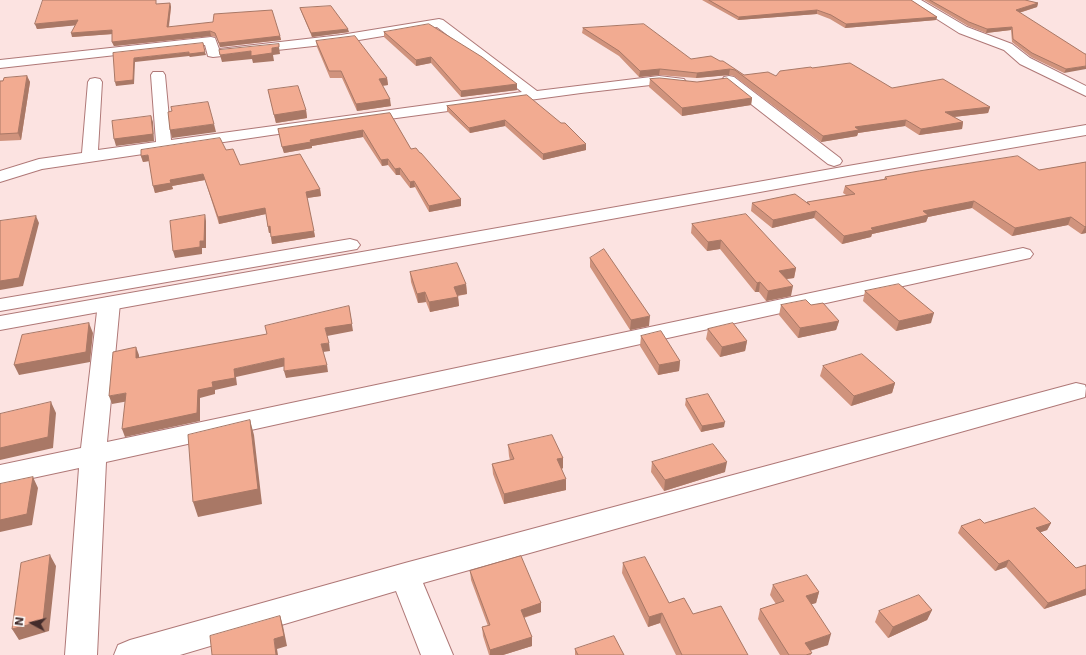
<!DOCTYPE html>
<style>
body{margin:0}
#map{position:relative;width:1086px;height:655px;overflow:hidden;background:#fce3e1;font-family:"DejaVu Sans",sans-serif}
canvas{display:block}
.north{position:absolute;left:12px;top:603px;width:40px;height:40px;-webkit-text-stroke:3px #fff;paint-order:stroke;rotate:277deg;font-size:11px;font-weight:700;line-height:16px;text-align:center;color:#432c2b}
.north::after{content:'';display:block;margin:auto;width:14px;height:18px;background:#432c2b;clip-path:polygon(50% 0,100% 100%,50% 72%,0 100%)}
</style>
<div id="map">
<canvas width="1086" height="655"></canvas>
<div class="north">N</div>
</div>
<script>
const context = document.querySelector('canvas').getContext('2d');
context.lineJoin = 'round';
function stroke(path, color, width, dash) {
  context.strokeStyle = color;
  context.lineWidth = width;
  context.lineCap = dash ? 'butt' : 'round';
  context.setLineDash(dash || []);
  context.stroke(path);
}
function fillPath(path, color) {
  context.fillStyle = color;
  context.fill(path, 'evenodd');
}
const minor = new Path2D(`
 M 907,0 L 921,0 L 967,27 L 1012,44 L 1030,58 L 1086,86 L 1086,96 L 1020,64 L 1004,50 L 959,33 Z
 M 439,19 L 443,20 L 537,91 L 659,76 L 684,79 L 686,82 L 684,85 L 679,86 L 659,84 L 581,93 L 271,135 L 42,169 L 0,182 L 0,171 L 39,159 L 82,153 L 88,82 L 90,79 L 95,78 L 100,79 L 102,82 L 98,150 L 156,142 L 151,75 L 153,72 L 163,72 L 165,75 L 171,140 L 522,92 L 437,27 L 341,43 L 213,57 L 208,56 L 205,45 L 0,68 L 0,60 L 211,37 L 215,38 L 219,49 L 341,35 Z
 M 729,76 L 734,77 L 840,158 L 842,161 L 840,164 L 834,166 L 828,164 L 724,83 L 722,80 L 724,77 Z
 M 1023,248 L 1030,250 L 1033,254 L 1030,258 L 106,462 L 97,655 L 65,655 L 79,468 L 0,485 L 0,465 L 81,448 L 98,303 L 102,299 L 109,297 L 116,299 L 120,303 L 107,442 Z
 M 1076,383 L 1085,385 L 1086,388 L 1085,397 L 423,583 L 453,655 L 421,655 L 396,591 L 180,655 L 114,655 L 118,645 L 130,640 L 405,563 Z`);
const secondary = new Path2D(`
 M 1086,125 L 1086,135 L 848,176 L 0,330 L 0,316 L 848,166 Z
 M 350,239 L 357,241 L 360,245 L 357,249 L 0,311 L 0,299 Z`);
const wall = new Path2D(`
 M 702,0 L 911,0 L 937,17 L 936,20 L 845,28 L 830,19 L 817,14 L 738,20 Z
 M 924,0 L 1025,0 L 1038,3 L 1037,7 L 1019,13 L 1085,54 L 1064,73 L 1031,57 L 1012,42 L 1011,30 L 986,33 L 968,26 Z
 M 170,3 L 171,7 L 169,27 L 280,36 L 281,40 L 220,47 L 216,37 L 211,36 L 114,46 L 112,42 L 112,34 L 72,37 L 75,25 L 37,29 L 35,24 Z
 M 300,8 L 349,32 L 312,37 L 301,11 Z
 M 583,28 L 691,59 L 720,61 L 744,75 L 776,76 L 812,68 L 892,88 L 990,107 L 988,113 L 954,117 L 963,122 L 962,129 L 919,135 L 905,126 L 858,133 L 857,136 L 821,142 L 734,76 L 729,75 L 696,78 L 659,75 L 639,77 L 619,56 L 582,33 Z
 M 384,32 L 517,84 L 517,90 L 461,97 L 431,63 L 416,66 L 384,37 Z
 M 316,41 L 387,78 L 388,85 L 382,86 L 391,106 L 357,111 L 342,78 L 330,78 L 317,47 Z
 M 27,76 L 30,82 L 21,140 L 0,141 L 0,81 Z
 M 650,79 L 752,98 L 751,105 L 682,116 L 649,87 Z
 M 268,90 L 306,110 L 307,118 L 276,123 Z
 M 527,95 L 586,150 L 543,160 L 505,126 L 470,133 L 447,111 L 447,106 Z
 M 390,113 L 411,149 L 420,153 L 461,199 L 461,206 L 429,212 L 415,187 L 410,188 L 400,175 L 396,175 L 388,165 L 382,166 L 363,137 L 312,146 L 312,148 L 284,153 L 278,129 Z
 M 226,150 L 240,165 L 320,189 L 321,196 L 307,198 L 315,237 L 272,244 L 271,233 L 269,233 L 266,214 L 219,224 L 205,180 L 172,186 L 173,189 L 155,193 L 149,161 L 143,162 L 141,156 Z
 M 1086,162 L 1086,233 L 1081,234 L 1068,225 L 1012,236 L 972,208 L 928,217 L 926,222 L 872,234 L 871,237 L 842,244 L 814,218 L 772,228 L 751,211 L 752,203 L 806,203 L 846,195 L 843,193 L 845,186 L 884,179 L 885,177 L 1039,170 Z
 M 692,224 L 796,268 L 794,278 L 787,279 L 791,296 L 766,301 L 759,292 L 755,292 L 720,249 L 707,251 L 691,233 Z
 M 590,258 L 649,326 L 630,330 L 590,267 Z
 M 410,272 L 466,284 L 467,294 L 458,296 L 459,306 L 430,312 L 426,302 L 418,303 L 411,282 Z
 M 865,291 L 931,323 L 896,331 L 863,301 Z
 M 781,305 L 811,305 L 839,321 L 836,330 L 798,338 L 779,315 Z
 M 708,329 L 747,341 L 745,351 L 720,357 L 706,339 Z
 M 641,336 L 680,361 L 679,371 L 658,375 L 640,346 Z
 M 823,366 L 895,383 L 892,393 L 851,406 L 820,376 Z
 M 686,399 L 724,427 L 701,432 L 685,405 Z
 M 508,445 L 563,458 L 563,468 L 562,469 L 566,490 L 504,504 L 493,474 L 492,464 L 510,460 L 509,456 Z
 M 652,462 L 725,472 L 664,491 L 651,472 Z
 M 984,523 L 1051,523 L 1047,530 L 1040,532 L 1076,568 L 1086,565 L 1086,595 L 1044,609 L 1006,567 L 995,571 L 958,533 L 961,526 Z
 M 623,563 L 669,603 L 693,614 L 748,655 L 676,655 L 660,623 L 648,627 L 622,573 Z
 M 470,571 L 541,603 L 541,612 L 524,618 L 532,637 L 532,646 L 503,655 L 489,655 L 483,636 L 482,627 L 488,626 L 471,580 Z
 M 773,585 L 819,592 L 816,603 L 811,604 L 828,645 L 810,651 L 811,655 L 780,655 L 758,619 L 760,609 L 776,604 L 770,595 Z
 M 932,610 L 927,620 L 888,638 L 875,622 L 879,611 Z
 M 575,649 L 624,655 L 575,655 Z`);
const shadedWall = new Path2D(`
 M 170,3 L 171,7 L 168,31 L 167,27 Z
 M 1038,3 L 1037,7 L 1015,14 L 1016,10 Z
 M 817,10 L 817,14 L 738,20 L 739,17 Z
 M 937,17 L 936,20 L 845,28 L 846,24 Z
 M 78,20 L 79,25 L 37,29 L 35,24 Z
 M 1012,27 L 1011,30 L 986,33 L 987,29 Z
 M 348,29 L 349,32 L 312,37 L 311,33 Z
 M 112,30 L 113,34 L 72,37 L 71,33 Z
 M 210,31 L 211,36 L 114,46 L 112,42 Z
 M 280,36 L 281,40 L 220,47 L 219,43 Z
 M 279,47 L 280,54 L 273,55 L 274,61 L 253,63 L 252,59 L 222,62 L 220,55 Z
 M 189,52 L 205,52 L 206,55 L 190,57 L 189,56 L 135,62 L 134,84 L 116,86 L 115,82 L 134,58 Z
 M 431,57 L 431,63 L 416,66 L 416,60 Z
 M 1086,66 L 1086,69 L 1064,73 L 1066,69 Z
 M 660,69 L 659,75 L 639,77 L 640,71 Z
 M 730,69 L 729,75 L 696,78 L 697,73 Z
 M 27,76 L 30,82 L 21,140 L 18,133 Z
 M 387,78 L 388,85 L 379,86 L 379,79 Z
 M 517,84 L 517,90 L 461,97 L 461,91 Z
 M 752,98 L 751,105 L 682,116 L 682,108 Z
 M 390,99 L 391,106 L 357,111 L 356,104 Z
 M 990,107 L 988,113 L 944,118 L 945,112 Z
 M 306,110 L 307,118 L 276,123 L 274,115 Z
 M 151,116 L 153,122 L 154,141 L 116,146 L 114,139 Z
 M 505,120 L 505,126 L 470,133 L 469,128 Z
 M 906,120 L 905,126 L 858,133 L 857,136 L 821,142 L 823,136 L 855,127 Z
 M 963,122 L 962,129 L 919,135 L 921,129 Z
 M 214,124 L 216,132 L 172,138 L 170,130 Z
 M 363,130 L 363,137 L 312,146 L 312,148 L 284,153 L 282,147 L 310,140 Z
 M 586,144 L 586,150 L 543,160 L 543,154 Z
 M 148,155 L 149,161 L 143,162 L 141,156 Z
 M 388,159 L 388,165 L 382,166 L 381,160 Z
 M 400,168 L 400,175 L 396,175 L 395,169 Z
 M 203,174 L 205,180 L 172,186 L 173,189 L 155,193 L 153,186 L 170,180 Z
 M 414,181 L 415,187 L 410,188 L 410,182 Z
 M 320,189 L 321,196 L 307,198 L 306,192 Z
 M 461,199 L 461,206 L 429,212 L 429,206 Z
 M 974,201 L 972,208 L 928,217 L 926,222 L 872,234 L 871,237 L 842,244 L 844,236 L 871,228 L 923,211 Z
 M 265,208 L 266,214 L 219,224 L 218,217 Z
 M 816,211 L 814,218 L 772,228 L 773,220 Z
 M 205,215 L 206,221 L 206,248 L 202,248 L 202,254 L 175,258 L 173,251 L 200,241 Z
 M 36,216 L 39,223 L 23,286 L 0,290 L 0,281 Z
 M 1071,217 L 1068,225 L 1012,236 L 1015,228 Z
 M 270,226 L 272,233 L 269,233 L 268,227 Z
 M 1086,226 L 1086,233 L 1081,234 L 1085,227 Z
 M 314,231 L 315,237 L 272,244 L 271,237 Z
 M 721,240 L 720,249 L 707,251 L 708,242 Z
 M 796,268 L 794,278 L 777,280 L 779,271 Z
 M 760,282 L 759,292 L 755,292 L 757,283 Z
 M 466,284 L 467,294 L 454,296 L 454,287 Z
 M 793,286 L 791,296 L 766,301 L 768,291 Z
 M 425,292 L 426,302 L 418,303 L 417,294 Z
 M 458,297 L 459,306 L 430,312 L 429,302 Z
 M 349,306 L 353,331 L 327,336 L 325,328 Z
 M 934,313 L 931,323 L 896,331 L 899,321 Z
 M 650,316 L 649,326 L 630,330 L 631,320 Z
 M 839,321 L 836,330 L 798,338 L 800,328 Z
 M 89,323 L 93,333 L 90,362 L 19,375 L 14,365 Z
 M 747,341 L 745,351 L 720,357 L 722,347 Z
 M 329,343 L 330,351 L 323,352 L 321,344 Z
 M 136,347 L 139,355 L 139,366 L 136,358 Z
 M 284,358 L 286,366 L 236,377 L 237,385 L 215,390 L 215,394 L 200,398 L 200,421 L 125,437 L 122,429 L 212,382 L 234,369 Z
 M 680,361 L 679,371 L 658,375 L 659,365 Z
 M 327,365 L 328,372 L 286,378 L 284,371 Z
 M 895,383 L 892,393 L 851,406 L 854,396 Z
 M 126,393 L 129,401 L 112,404 L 109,396 Z
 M 51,402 L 56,413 L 53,448 L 0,460 L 0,448 Z
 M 250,420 L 254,435 L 262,504 L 198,517 L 193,502 Z
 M 725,422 L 724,427 L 701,432 L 702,426 Z
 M 563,458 L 563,468 L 557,470 L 557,459 Z
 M 727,462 L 725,472 L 664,491 L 665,480 Z
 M 33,477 L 38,488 L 32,525 L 0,532 L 0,520 Z
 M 566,479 L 566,490 L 504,504 L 504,494 Z
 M 1051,523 L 1047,530 L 1033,535 L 1036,528 Z
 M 50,555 L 56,566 L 49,631 L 19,640 L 12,629 Z
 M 1009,560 L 1006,567 L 995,571 L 999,564 Z
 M 1086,589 L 1086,595 L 1044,609 L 1048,603 Z
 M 819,592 L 816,603 L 802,607 L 806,596 Z
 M 541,603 L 541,612 L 521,618 L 521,610 Z
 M 932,610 L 927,620 L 888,638 L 893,627 Z
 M 662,613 L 660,623 L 648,627 L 649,617 Z
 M 280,616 L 283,626 L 287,646 L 277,649 L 278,655 L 276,655 L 274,639 Z
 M 831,634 L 828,645 L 802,653 L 805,643 Z
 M 532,637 L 532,646 L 503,655 L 490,655 L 490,650 Z`);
const building = new Path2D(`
 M 43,0 L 156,0 L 156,4 L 170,3 L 167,27 L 213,22 L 214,14 L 272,10 L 280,36 L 219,43 L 215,33 L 210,31 L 112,42 L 112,30 L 71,33 L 78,20 L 35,24 Z
 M 709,0 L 911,0 L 937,17 L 846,24 L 831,15 L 817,10 L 739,17 Z
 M 930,0 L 1025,0 L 1038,3 L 1016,10 L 1085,54 L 1086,54 L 1086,66 L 1066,69 L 1032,53 L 1013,39 L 1012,27 L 987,29 L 969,22 Z
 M 331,6 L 348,29 L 311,33 L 300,8 Z
 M 429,24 L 482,57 L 517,84 L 461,91 L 431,57 L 416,60 L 384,32 Z
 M 644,24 L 691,59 L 711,56 L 720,61 L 723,61 L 744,75 L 768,72 L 776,76 L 780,71 L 811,67 L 812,68 L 850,63 L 892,88 L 943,79 L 990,107 L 945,112 L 963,122 L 921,129 L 906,120 L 855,127 L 859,130 L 823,136 L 735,70 L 730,69 L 697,73 L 660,69 L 640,71 L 619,51 L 583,28 Z
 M 355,36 L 387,78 L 379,79 L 390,99 L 356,104 L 341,71 L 329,71 L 316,41 Z
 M 203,43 L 205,52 L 189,54 L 189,52 L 134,58 L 133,80 L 115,82 L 113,53 Z
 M 279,44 L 279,47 L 272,48 L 272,53 L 251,56 L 251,51 L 220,55 L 219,50 Z
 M 27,76 L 18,133 L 0,134 L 0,81 L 3,81 L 4,78 Z
 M 660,78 L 697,82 L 727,78 L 752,98 L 682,108 L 650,79 Z
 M 298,86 L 306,110 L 274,115 L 268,90 Z
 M 527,95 L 561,123 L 565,123 L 586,144 L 543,154 L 505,120 L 469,128 L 447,106 Z
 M 208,102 L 214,124 L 170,130 L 168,112 L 172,111 L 171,107 Z
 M 390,113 L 411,149 L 416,148 L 420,153 L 421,153 L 461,199 L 429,206 L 414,181 L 410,182 L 400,168 L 395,169 L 388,159 L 381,160 L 363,130 L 310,140 L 311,142 L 282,147 L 278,129 Z
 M 151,116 L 153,134 L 114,139 L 112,121 Z
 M 220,138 L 226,150 L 233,149 L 240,165 L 300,154 L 320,189 L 306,192 L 314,231 L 271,237 L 270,226 L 268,227 L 265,208 L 218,217 L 203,174 L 170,180 L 171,183 L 153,186 L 148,155 L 141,156 L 141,150 Z
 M 1018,156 L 1039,170 L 1086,162 L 1086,226 L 1085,227 L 1071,217 L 1015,228 L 974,201 L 923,211 L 928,215 L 871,228 L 873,230 L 844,236 L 816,211 L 773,220 L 752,203 L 795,194 L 810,205 L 807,202 L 855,194 L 845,186 L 887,179 L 885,177 L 919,171 Z
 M 746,214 L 796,268 L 779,271 L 793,286 L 768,291 L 760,282 L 757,283 L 721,240 L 708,242 L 692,224 Z
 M 205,215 L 204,241 L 200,241 L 200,247 L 173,251 L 170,221 Z
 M 36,216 L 19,278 L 0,281 L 0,221 Z
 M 604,249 L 650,316 L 631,320 L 590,258 Z
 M 457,263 L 466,284 L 454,287 L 458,297 L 429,302 L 425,292 L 417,294 L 410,272 Z
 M 899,284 L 934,313 L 899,321 L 865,291 Z
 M 806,300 L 811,305 L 823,303 L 839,321 L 800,328 L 781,305 Z
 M 349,306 L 352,324 L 325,328 L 329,343 L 321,344 L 327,365 L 284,371 L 284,358 L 234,369 L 235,378 L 212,382 L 213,387 L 198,390 L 197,413 L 122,429 L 126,393 L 109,396 L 113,352 L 136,347 L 136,358 L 267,334 L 265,326 Z
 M 89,323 L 86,352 L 14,365 L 22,335 Z
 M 733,323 L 747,341 L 722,347 L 708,329 Z
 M 661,331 L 680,361 L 659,365 L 641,336 Z
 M 862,354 L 895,383 L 854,396 L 823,366 Z
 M 708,394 L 725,422 L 702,426 L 686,399 Z
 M 51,402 L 48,437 L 0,448 L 0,414 Z
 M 250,420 L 258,489 L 193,502 L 188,435 Z
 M 552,435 L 563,458 L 557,459 L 566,479 L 504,494 L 492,464 L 514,459 L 508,445 Z
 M 713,444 L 727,462 L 665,480 L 652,462 Z
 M 33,477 L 27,514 L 0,520 L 0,484 Z
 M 1035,508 L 1051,523 L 1036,528 L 1076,568 L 1086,565 L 1086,589 L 1048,603 L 1009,560 L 999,564 L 961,526 L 980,519 L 984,523 Z
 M 50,555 L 43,621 L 12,629 L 21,563 Z
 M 521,556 L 541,603 L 521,610 L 532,637 L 490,650 L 482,627 L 490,625 L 470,571 Z
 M 645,557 L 669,603 L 684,598 L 693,614 L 721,606 L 748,655 L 682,655 L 662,613 L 649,617 L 623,563 Z
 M 807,575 L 819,592 L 806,596 L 831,634 L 805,643 L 812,653 L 806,655 L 789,655 L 760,609 L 784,601 L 773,585 Z
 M 919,595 L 932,610 L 893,627 L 879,611 Z
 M 280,616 L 284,636 L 274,639 L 276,655 L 212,655 L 210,636 Z
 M 614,636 L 624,655 L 578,655 L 575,649 Z`);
stroke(minor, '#af7877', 2);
stroke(secondary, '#af7877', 2);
fillPath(minor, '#fff');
fillPath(secondary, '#fff');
fillPath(wall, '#d0937d');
fillPath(shadedWall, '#a97866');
fillPath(building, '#f2ab91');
stroke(building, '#a97866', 1);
</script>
